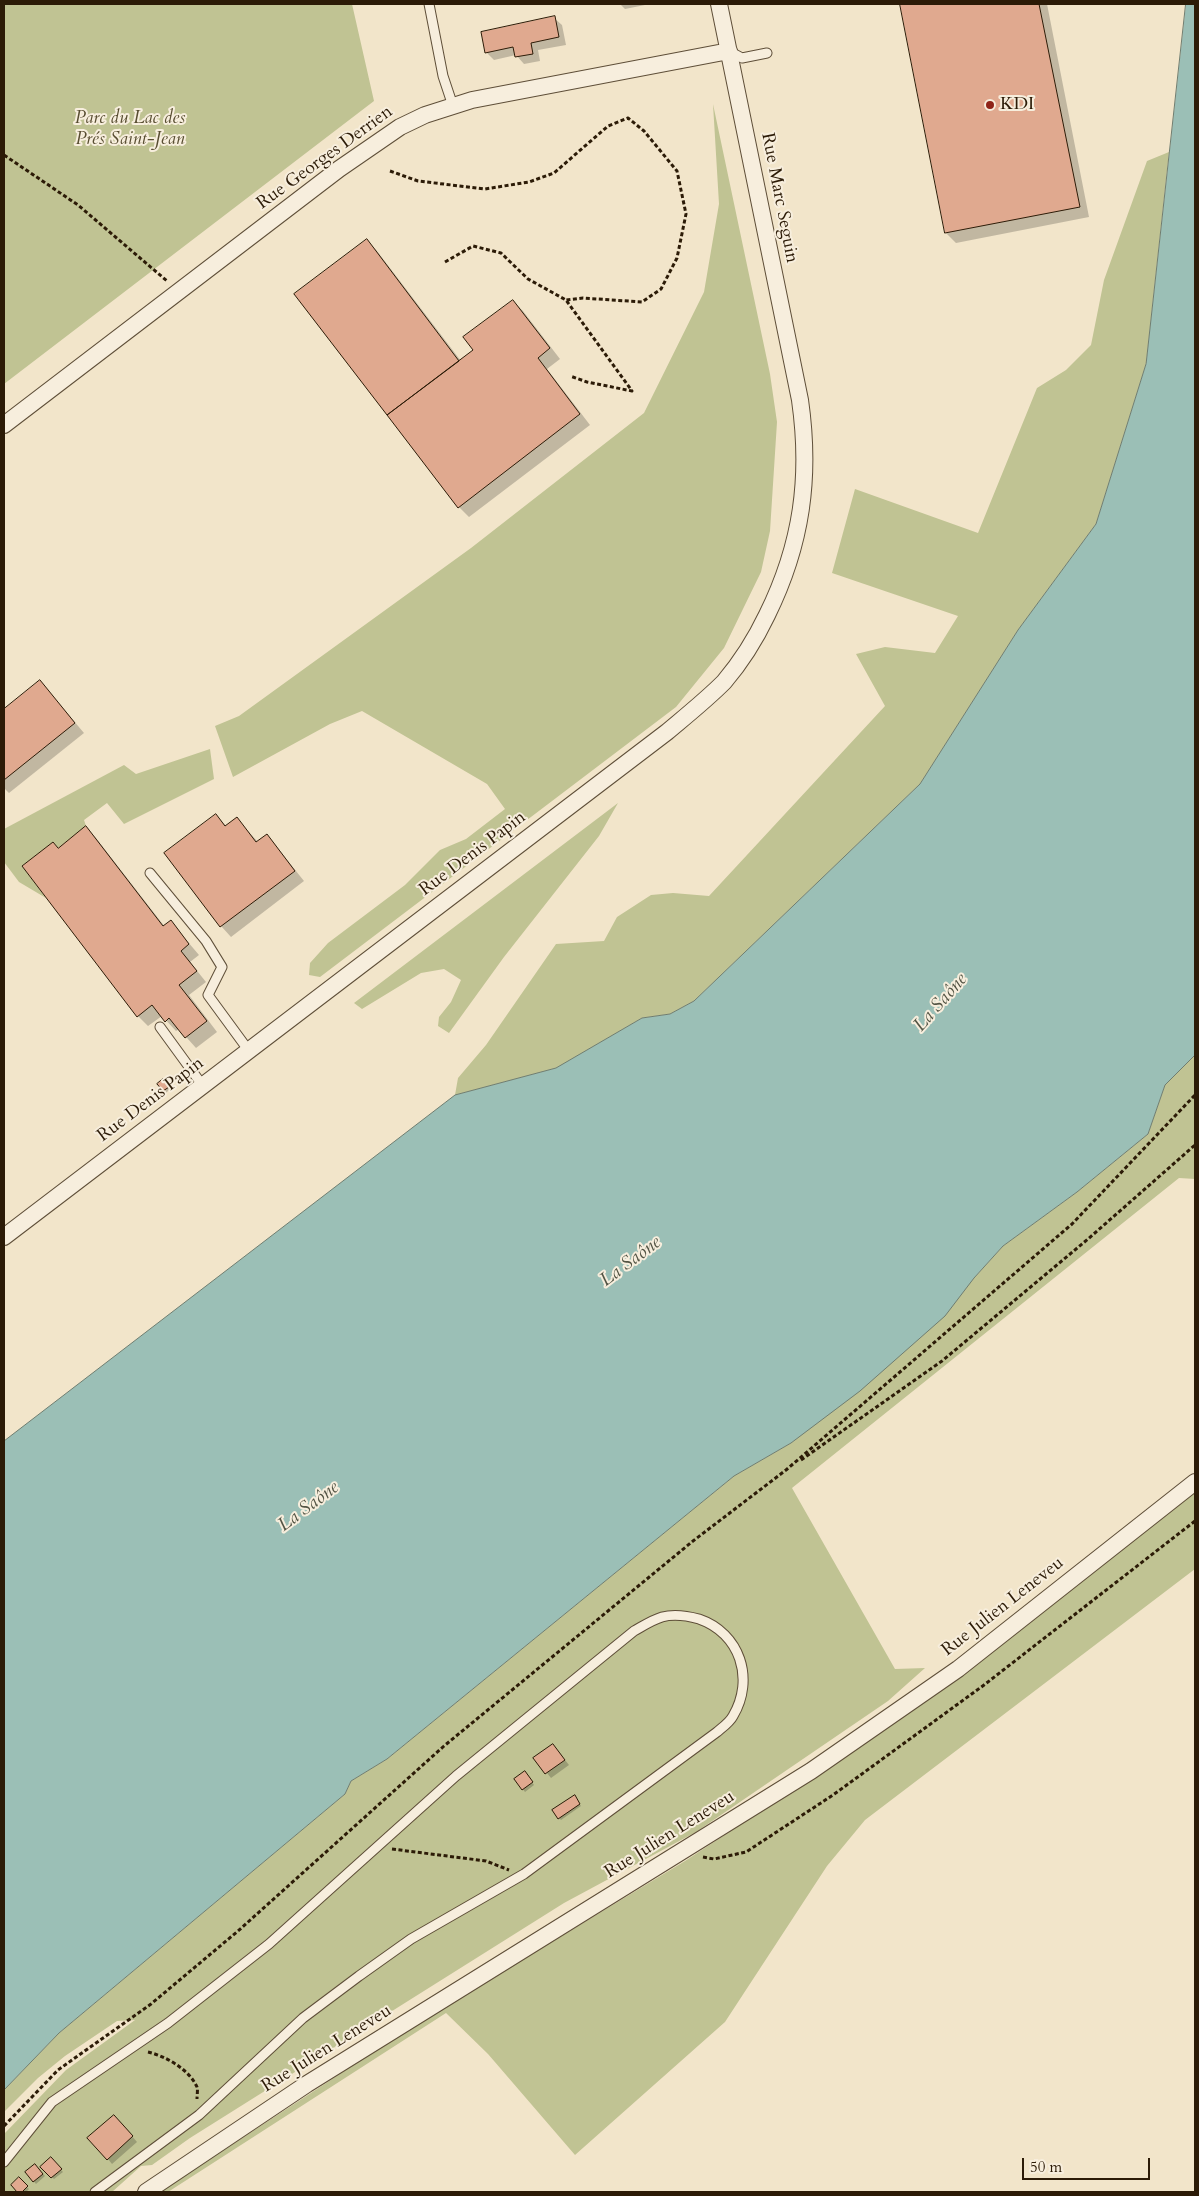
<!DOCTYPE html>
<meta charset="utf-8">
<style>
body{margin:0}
#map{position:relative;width:1199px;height:2196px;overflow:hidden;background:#f2e5ca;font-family:Cardo,serif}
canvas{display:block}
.frame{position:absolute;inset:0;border:5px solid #2c1b07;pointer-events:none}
.scale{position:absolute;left:1022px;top:2158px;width:128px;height:22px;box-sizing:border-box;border:2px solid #2c1b07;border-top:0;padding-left:6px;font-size:15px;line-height:18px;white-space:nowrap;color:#2c1b07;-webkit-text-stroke:4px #f7eedd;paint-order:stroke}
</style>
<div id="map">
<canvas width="1199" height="2196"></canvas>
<div class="frame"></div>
<div class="scale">50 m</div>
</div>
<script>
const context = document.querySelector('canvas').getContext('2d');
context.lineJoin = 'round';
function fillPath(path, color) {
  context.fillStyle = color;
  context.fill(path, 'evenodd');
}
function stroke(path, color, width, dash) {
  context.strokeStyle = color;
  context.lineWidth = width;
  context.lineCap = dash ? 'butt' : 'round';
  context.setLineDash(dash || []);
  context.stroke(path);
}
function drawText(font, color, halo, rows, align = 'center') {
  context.font = font + ' Cardo,serif';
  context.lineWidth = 4;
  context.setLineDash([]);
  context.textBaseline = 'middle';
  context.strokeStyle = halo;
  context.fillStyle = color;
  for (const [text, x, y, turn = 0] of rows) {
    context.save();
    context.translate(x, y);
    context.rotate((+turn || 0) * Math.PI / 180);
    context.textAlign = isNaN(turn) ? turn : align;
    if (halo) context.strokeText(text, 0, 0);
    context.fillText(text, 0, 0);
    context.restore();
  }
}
const green = new Path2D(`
 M 4,4 L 352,4 L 374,101 L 4,384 Z
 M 713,104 L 770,374 L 777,422 L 770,531 L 761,572 L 724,648 L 676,707 L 320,977 L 309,975 L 310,963 L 328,943 L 405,885 L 440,850 L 466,839 L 505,809 L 487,784 L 362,711 L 330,724 L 233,777 L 215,726 L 239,716 L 471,548 L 644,413 L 704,292 L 719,204 Z
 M 1169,152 L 1146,364 L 1096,524 L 1018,630 L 920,784 L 694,1001 L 670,1014 L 642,1018 L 557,1068 L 455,1095 L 458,1078 L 486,1045 L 556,944 L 604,941 L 617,917 L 651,895 L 673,893 L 709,896 L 885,706 L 856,654 L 885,647 L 935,653 L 958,616 L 832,573 L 855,489 L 978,533 L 1037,388 L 1066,370 L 1091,345 L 1104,280 L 1147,161 Z
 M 210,749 L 214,779 L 124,824 L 107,803 L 84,820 L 86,826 L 58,848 L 53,842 L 22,866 L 46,898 L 19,882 L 4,862 L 4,829 L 124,765 L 136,774 Z
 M 618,803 L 599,836 L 504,957 L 449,1033 L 438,1026 L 439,1017 L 451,1002 L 461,980 L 444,969 L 421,973 L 362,1009 L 354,1003 Z
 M 1195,1055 L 1195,1179 L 1179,1178 L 792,1488 L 895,1669 L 925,1668 L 888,1701 L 696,1832 L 564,1903 L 190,2138 L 152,2165 L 141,2166 L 112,2192 L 4,2192 L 4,2134 L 66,2070 L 135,2020 L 117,2021 L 65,2056 L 38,2078 L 4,2112 L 4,2090 L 59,2033 L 345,1794 L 351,1781 L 387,1759 L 734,1476 L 791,1443 L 974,1278 L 1003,1246 L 1077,1192 L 1148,1134 L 1165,1085 Z
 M 1195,1492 L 1195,1569 L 865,1820 L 827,1866 L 725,2022 L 575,2155 L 488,2054 L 446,2013 L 168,2192 L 160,2192 L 407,2030 L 685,1861 L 888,1728 L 1075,1587 Z`);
const water = new Path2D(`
 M 1186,4 L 1195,4 L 1195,1055 L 1165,1085 L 1148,1134 L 1077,1192 L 1003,1246 L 974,1278 L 945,1316 L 860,1391 L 791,1443 L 734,1476 L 387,1759 L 351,1781 L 345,1794 L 59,2033 L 4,2090 L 4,1441 L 455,1095 L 556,1068 L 642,1018 L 670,1014 L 694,1001 L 920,784 L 1018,630 L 1096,524 L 1146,364 Z`);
const shadow = new Path2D(`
 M 620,4 L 645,4 L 645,5 L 625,9 Z
 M 901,4 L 1047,4 L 1089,217 L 956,243 L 946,233 Z
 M 554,18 L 562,25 L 566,45 L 538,50 L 540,61 L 524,64 L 516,55 L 494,60 L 486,52 Z
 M 367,240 L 377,251 L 461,361 L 475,350 L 513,301 L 523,311 L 560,359 L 547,369 L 590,425 L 469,517 L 459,507 Z
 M 40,681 L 84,733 L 9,793 L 4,788 L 4,710 Z
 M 216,815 L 227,827 L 237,819 L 258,842 L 267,835 L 304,881 L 231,937 L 221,926 L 166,853 Z
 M 86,828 L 96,838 L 165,927 L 171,922 L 199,955 L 190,962 L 206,982 L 189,995 L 217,1032 L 196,1048 L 179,1029 L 176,1031 L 162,1016 L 148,1026 L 138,1016 L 58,849 Z
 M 165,1083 L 170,1089 L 166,1093 L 159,1084 Z
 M 553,1745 L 569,1765 L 551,1778 L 535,1758 Z
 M 527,1775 L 534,1785 L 525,1792 L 515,1779 Z
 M 576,1799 L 581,1806 L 561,1820 L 559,1818 Z
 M 119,2121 L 137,2142 L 112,2164 L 108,2159 Z
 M 51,2159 L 63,2172 L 54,2179 L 42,2167 Z
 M 35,2165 L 45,2176 L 36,2184 L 26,2172 Z
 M 19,2179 L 29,2189 L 26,2192 L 19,2192 L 12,2185 Z`);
const building = new Path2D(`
 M 900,4 L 1039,4 L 1080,207 L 945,233 Z
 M 555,16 L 559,37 L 531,43 L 533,54 L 515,57 L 513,47 L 485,53 L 481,32 Z
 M 367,239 L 459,361 L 387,415 L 294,294 Z
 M 513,300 L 550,348 L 538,358 L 580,414 L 458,508 L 387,415 L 473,350 L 463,337 Z
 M 40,680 L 75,723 L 4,780 L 4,709 Z
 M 216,814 L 225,826 L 237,817 L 256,842 L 267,834 L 295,871 L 220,927 L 164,853 Z
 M 86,826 L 163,926 L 171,920 L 189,944 L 181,951 L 197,971 L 179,985 L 207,1021 L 185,1038 L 169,1018 L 165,1022 L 152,1005 L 137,1017 L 22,866 L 53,842 L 58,848 Z
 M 163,1079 L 169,1087 L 163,1091 L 157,1084 Z
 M 553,1744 L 565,1760 L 545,1774 L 533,1758 Z
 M 525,1771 L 533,1782 L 522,1790 L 514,1779 Z
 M 575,1795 L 580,1804 L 558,1819 L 552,1810 Z
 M 114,2115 L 133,2136 L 107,2160 L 87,2138 Z
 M 51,2157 L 62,2169 L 51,2178 L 40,2167 Z
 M 35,2164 L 43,2174 L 33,2182 L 25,2172 Z
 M 19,2177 L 28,2186 L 22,2192 L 17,2192 L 11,2185 Z`);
const path = new Path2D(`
 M 4,155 L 78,205 L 167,281
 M 390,171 L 418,181 L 485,189 L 529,182 L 554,173 L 608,126 L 628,118 L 644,131 L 677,171 L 686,214 L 677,258 L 661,289 L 642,302 L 583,298 L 566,300
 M 445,262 L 473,246 L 501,253 L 528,279 L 566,300 L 632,391 L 587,382 L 570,376
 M 801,1460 L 942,1361 L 1088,1239 L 1195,1145
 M 392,1849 L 486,1861 L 509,1870
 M 703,1857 L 714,1859 L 746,1852 L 833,1795 L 984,1685 L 1195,1521
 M 148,2052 C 165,2056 189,2069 197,2087 C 198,2090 197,2095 197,2099
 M 4,2126 L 58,2070 L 151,2004 L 238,1931 L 444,1746 L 693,1541 L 786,1470 L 1072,1224 L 1195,1095`);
const service = new Path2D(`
 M 429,4 L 443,76 L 453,106
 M 729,51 L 742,58 L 767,53
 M 150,873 L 206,941 L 222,967 L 208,995 L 249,1051
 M 160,1027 L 203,1086
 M 4,2162 L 52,2102 L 168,2023 L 269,1944 L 456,1776 L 634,1631 C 643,1626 652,1620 662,1617 C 673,1614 688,1616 699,1619 C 740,1633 755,1679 733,1716 C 730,1722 723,1727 717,1732 L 524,1874 L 411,1939 L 359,1976 L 303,2018 L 199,2115 L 95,2192`);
const minor = new Path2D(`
 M 4,425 L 339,169 L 400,127 L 425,115 L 472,100 L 729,51
 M 4,1237 L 667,732 C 686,716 706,700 724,682 C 741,662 756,638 767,615 C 802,544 811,477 800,400 L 719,4
 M 146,2192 L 307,2084 L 811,1771 L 958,1669 L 1195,1482`);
const markers = [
 [990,105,5,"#8f2418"]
];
const poiNames = [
 ["KDI",1000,105]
];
const parkNames = [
 ["Parc du Lac des",130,119],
 ["Prés Saint-Jean",130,140]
];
const streetNames = [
 ["Rue Georges Derrien",325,158,-36],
 ["Rue Marc Seguin",779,198,79],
 ["Rue Denis Papin",473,854,-37],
 ["Rue Denis Papin",151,1100,-37],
 ["Rue Julien Leneveu",1003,1607,-38],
 ["Rue Julien Leneveu",670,1835,-32],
 ["Rue Julien Leneveu",327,2049,-32]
];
const waterNames = [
 ["La Saône",941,1003,-49],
 ["La Saône",631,1262,-37],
 ["La Saône",309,1507,-37]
];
fillPath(green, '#c0c393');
fillPath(water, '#9bbfb6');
stroke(water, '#6f7d70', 1);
fillPath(shadow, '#0003');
fillPath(building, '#e0a98f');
stroke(building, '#2c1b07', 1);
stroke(service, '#5e4e38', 11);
stroke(minor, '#5e4e38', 18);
stroke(path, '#2c1b07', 3, [4, 2.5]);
stroke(service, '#f7eedd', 9);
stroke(minor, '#f7eedd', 16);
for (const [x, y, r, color] of markers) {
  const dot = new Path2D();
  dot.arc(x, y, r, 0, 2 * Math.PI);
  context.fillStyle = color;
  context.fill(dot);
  stroke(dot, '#f7eedd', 2);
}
drawText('18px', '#2c1b07', '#f7eedd', poiNames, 'left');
drawText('italic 18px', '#584d31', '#f7eedd', parkNames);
drawText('18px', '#2c1b07', '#f7eedd', streetNames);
drawText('italic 19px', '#535444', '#f7eedd', waterNames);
</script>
